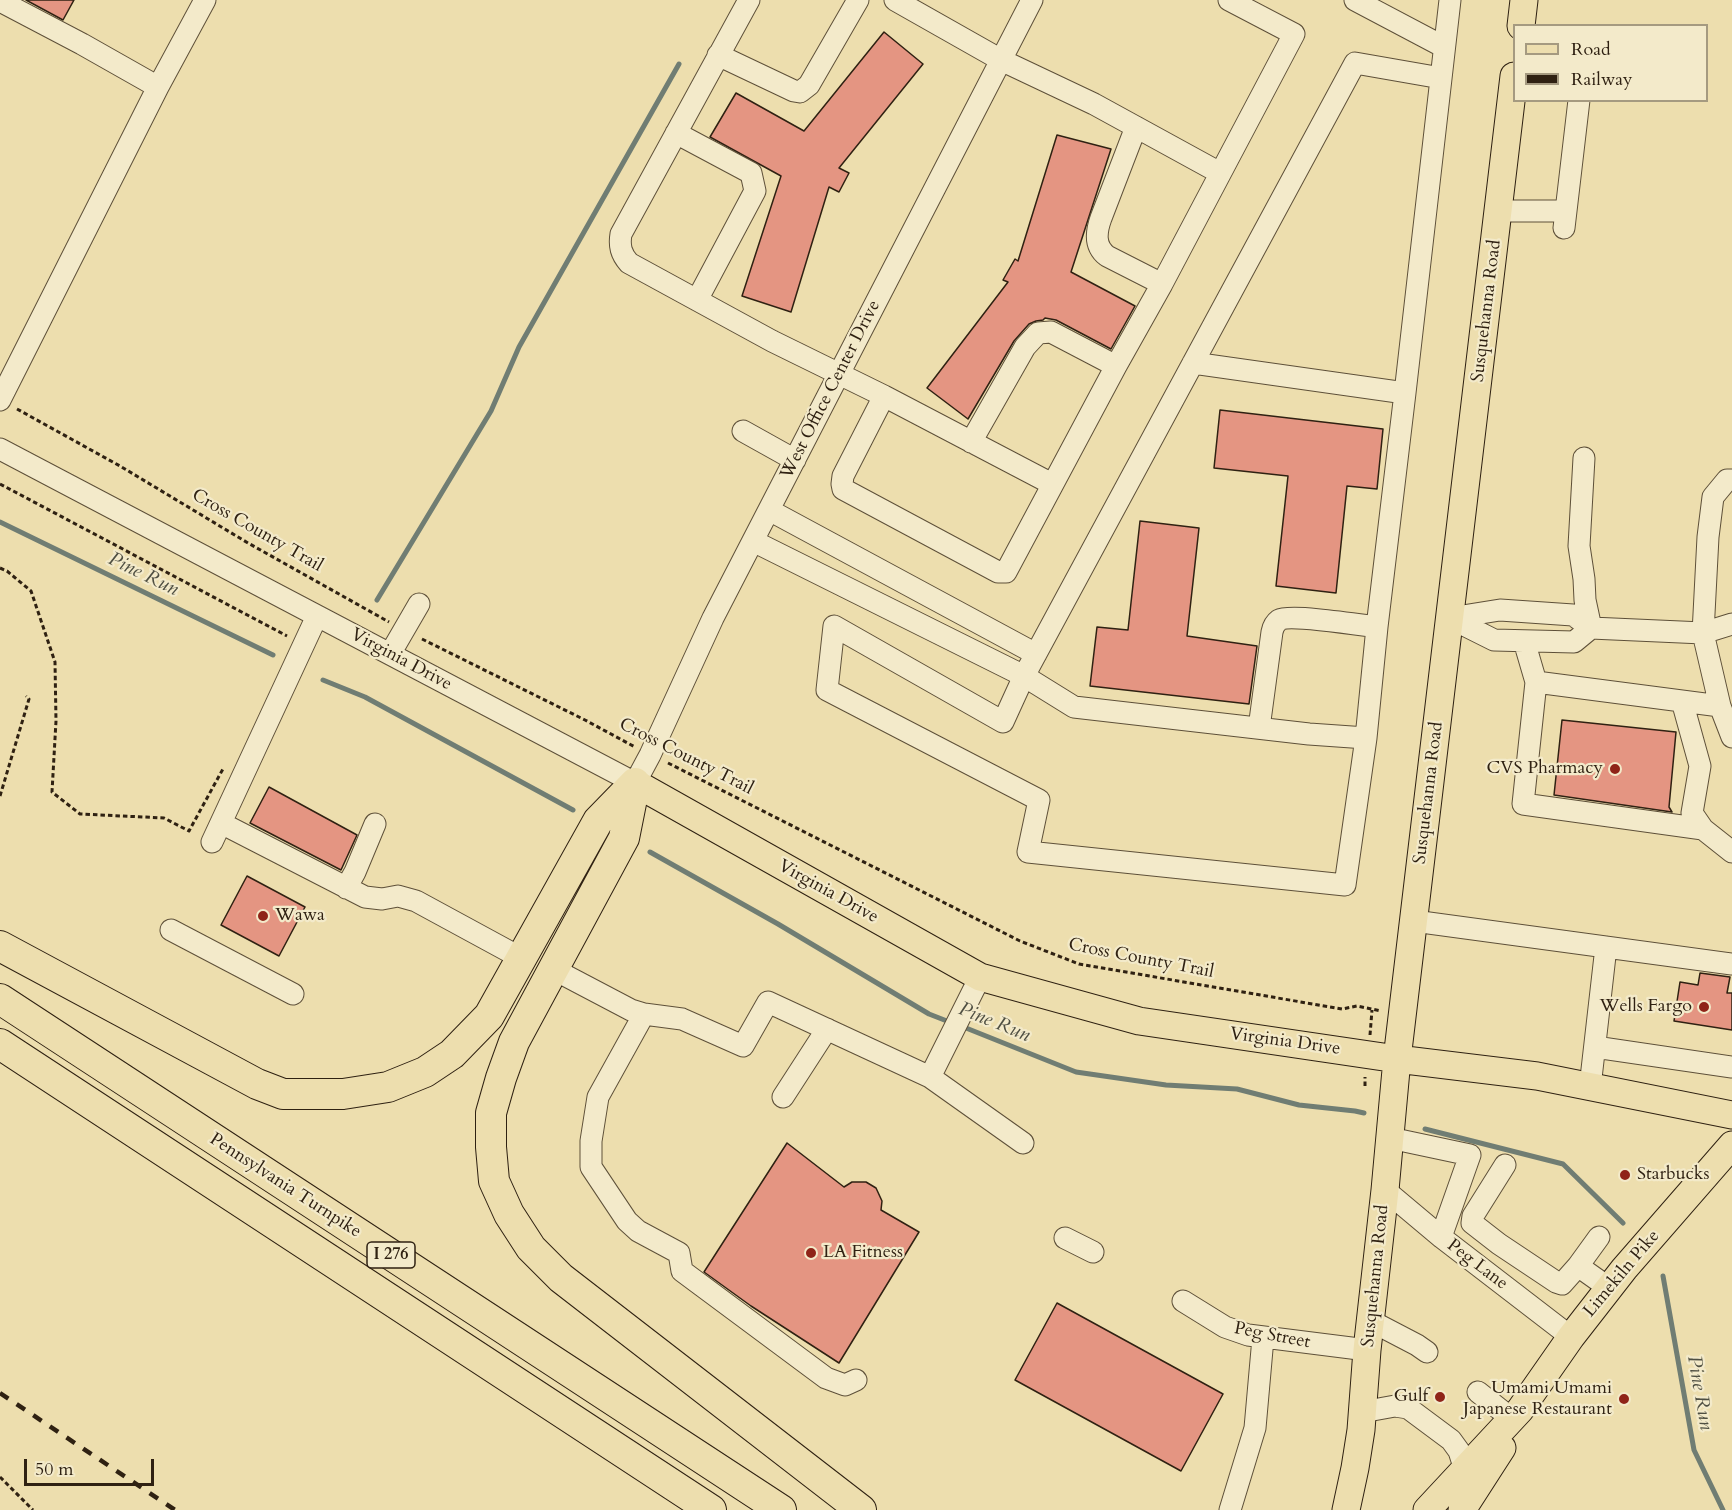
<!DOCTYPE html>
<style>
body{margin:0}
#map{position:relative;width:1732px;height:1510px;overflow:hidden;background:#eddeae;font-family:Cardo,serif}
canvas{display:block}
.legend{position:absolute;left:1513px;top:24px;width:195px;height:78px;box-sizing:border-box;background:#f3eaca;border:2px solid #a59a80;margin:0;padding:8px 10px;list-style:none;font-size:18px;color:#2f2112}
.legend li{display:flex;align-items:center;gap:12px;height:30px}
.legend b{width:30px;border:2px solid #a59a80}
.scale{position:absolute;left:24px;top:1459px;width:130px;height:27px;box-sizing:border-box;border:3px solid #2f2112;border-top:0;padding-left:8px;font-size:18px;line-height:21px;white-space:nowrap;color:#2f2112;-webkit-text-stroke:4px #f3eaca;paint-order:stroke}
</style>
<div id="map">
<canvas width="1732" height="1510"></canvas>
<ul class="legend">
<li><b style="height:8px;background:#eddeae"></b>Road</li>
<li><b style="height:8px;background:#2f2112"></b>Railway</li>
</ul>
<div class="scale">50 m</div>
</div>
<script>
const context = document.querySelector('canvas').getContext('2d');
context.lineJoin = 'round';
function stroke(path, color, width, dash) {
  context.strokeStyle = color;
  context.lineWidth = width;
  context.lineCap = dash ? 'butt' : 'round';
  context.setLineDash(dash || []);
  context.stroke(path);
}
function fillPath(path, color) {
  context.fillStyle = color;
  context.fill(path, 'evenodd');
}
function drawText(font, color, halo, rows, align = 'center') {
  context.font = font + ' Cardo,serif';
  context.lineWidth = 4.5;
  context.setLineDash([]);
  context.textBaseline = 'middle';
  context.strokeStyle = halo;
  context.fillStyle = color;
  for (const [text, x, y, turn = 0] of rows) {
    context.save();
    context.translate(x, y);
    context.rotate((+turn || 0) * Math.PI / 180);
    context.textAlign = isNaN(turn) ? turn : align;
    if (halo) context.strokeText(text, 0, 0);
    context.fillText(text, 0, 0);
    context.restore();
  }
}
const stream = new Path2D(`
 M 0,522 L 273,655
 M 377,600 L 491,411 L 519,347 L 679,64
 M 323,680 L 365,697 L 573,810
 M 650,852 L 778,924 L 929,1014 L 952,1023
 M 961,1026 L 1076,1072 L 1166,1085 L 1237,1089 L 1299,1105 L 1355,1111 L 1364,1113
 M 1425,1129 L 1563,1164 L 1623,1223
 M 1663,1276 L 1694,1450 L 1723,1510`);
const building = new Path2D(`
 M 26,0 L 74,0 L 63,20 Z
 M 884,32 L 923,64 L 839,168 L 849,173 L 839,192 L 829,187 L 791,312 L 742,296 L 781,176 L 710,137 L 736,93 L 804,131 Z
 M 1057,135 L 1111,149 L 1071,272 L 1135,306 L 1111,349 L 1056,320 L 1045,318 L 1043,320 L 1036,321 L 1029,324 L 1014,341 L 968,419 L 927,388 L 1008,282 L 1003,280 L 1015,259 L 1018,261 Z
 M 1220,410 L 1383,429 L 1377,489 L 1347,486 L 1336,593 L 1276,586 L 1288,476 L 1214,468 Z
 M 1140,521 L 1199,528 L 1187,636 L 1257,646 L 1249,704 L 1090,686 L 1097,627 L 1128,630 Z
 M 1562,720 L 1676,732 L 1669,807 L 1672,812 L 1554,795 Z
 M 269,787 L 357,835 L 341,870 L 250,823 Z
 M 247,876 L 305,907 L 279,956 L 221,925 Z
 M 1700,973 L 1730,977 L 1727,993 L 1732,993 L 1732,1030 L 1674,1021 L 1680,982 L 1698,985 Z
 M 787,1143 L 844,1187 L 852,1182 L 866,1182 L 876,1188 L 882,1201 L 881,1210 L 919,1232 L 839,1363 L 751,1306 L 704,1272 Z
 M 1057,1303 L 1223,1394 L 1181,1471 L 1015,1380 Z`);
const path = new Path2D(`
 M 17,409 L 120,466 L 248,543 L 389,622
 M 0,484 L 287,636
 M 0,568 L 7,571 L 31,591 L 55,662 L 56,721 L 52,792 L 80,814 L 164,818 L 189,831 L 224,767
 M 422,639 L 585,720 L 635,747
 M 668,763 L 1020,941 L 1079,964 L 1342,1009 L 1357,1006 L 1381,1011
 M 0,796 L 29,699 L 26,696
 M 1370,1035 L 1372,1010
 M 1365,1086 L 1365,1077
 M 0,1477 L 33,1510`);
const minor = new Path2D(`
 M 749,0 L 621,234 C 619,246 621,254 629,263 L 772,341 L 884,396 L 1052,484
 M 895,0 L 1001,60 L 1094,104 L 1220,173
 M 1355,0 L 1444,47
 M 0,1 L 82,44 L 158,87
 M 718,55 L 794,91 L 800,92 L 809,85 L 858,0
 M 1441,78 L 1355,63 L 1024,676 L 1003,722 L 834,626 L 827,690 L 1039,800 L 1028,852 L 1345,885 L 1366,738 L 1377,627 L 1405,393 L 1450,0
 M 1136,127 L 1101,218 C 1096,232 1094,246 1107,256 L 1162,284
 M 676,133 L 751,173 L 755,191 L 697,300
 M 1498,211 L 1566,211
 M 1564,228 L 1579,100
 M 1193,363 L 1405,393
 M 884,396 L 843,476 L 842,484 L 843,489 L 998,572 L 1006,572 L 1116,366 L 1162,284 L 1294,34 L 1229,0
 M 0,400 L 158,87 L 205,0
 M 743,431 L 795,460
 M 971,442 L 1025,347 L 1038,333 L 1051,332 L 1116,366
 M 0,449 L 635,783 L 650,755 L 713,618 L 1032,0
 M 1584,458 L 1579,546 L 1584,579 L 1585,600 L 1591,628 L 1703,633 L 1732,624
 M 769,510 L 1036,654
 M 753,541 L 1024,676 L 1074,707 L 1309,734 L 1366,738
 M 1500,610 L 1573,615 L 1591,628 L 1574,642 L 1494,640 L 1450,618 Z
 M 1524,641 L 1536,682 L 1523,804 L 1703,829 L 1692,813 L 1700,766 L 1682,701
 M 390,654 L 419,604
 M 1536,682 L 1720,706 L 1703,633 L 1708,537 L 1713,497 L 1727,480 L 1732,480
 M 1720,706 L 1732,737
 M 1259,728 L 1272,632 C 1273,627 1275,623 1279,620 C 1290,614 1361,625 1377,627
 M 221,823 L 365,897 L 382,899 L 398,896 L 416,901 L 521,958
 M 1703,829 L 1732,852
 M 212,842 L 317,616
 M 346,888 L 355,872 L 375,824
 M 1414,921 L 1732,964
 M 171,930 L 293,994
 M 553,969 L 631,1010 L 644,1014 L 682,1019 L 743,1046 L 768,1002 L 930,1077 L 1023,1143
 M 644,1014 L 598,1097 L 591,1141 L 591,1167 L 627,1221 L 638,1231 L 679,1253 L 682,1271 L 826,1378 L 845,1385 L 856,1380
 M 1595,1047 L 1732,1067
 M 930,1077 L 980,977
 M 1590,1087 L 1606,947
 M 783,1097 L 827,1029
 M 1390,1138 L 1470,1155 L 1441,1237
 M 1505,1165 L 1473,1216 L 1472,1223 L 1499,1244 L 1556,1282 L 1562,1284 L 1578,1266 L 1609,1288
 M 1385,1190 L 1441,1237 L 1571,1337
 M 1065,1238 L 1093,1252
 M 1578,1266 L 1599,1237
 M 1183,1301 L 1225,1327 L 1248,1335 L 1367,1350
 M 1371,1321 L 1417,1345 L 1427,1352
 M 1478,1392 L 1512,1419
 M 1362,1412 L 1395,1406 L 1408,1408 L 1451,1440 L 1459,1451 L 1465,1470
 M 1230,1510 L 1255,1428 L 1263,1338`);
const major = new Path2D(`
 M 1521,26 L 1524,0
 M 635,783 L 980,977 L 1139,1021 L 1397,1059 L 1537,1076 L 1732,1115
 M 1346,1510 L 1355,1468 L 1361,1430 L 1367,1350 L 1385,1190 L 1397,1059 L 1514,76
 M 1427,1510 L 1520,1410 L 1571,1337 L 1624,1269 L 1732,1145
 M 1462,1510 L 1502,1448`);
const highway = new Path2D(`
 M 635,783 L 624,838 L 514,1042 L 501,1078 L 491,1113 L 491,1147 L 494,1181 L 509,1214 L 531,1248 L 561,1278 L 861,1510
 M 0,946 L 257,1084 L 283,1094 L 343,1094 L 388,1087 L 425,1072 L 452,1054 L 489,1016 L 598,821 L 635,783
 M 0,999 L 781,1510
 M 0,1044 L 711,1510`);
const rail = new Path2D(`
 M 0,1393 L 175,1510`);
const markers = [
 [1615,769,6,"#8f2418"],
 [263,916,6,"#8f2418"],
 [1704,1007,6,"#8f2418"],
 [1625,1175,6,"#8f2418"],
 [811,1253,6,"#8f2418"],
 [1440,1397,6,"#8f2418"],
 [1624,1399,6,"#8f2418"]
];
const shields = [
 [391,1255,48]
];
const shieldNames = [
 ["I 276",391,1255]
];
const streetNames = [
 ["Susquehanna Road",1487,311,-83],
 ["West Office Center Drive",831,390,-63],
 ["Cross County Trail",257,531,30],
 ["Virginia Drive",401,660,28],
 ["Cross County Trail",686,757,27],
 ["Susquehanna Road",1429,793,-83],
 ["Virginia Drive",828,892,29],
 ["Cross County Trail",1141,959,11],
 ["Virginia Drive",1285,1042,8],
 ["Pennsylvania Turnpike",285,1186,33],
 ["Peg Lane",1477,1265,37],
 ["Limekiln Pike",1622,1274,-50],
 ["Susquehanna Road",1376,1276,-84],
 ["Peg Street",1272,1336,11]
];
const poiNames = [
 ["CVS Pharmacy",1603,769],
 ["Wawa",275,916,"left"],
 ["Wells Fargo",1692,1007],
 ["Starbucks",1637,1175,"left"],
 ["LA Fitness",823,1253,"left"],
 ["Umami Umami",1612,1389],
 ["Japanese Restaurant",1612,1410],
 ["Gulf",1428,1397]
];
const waterNames = [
 ["Pine Run",143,575,26],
 ["Pine Run",994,1023,22],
 ["Pine Run",1699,1393,80]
];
stroke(stream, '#707d73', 5);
fillPath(building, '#e49582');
stroke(building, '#2f2112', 1.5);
stroke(minor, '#5e5039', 23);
stroke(major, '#2f2112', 29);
stroke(highway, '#2f2112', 32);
stroke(path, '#2f2112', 3, [4.5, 3]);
stroke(minor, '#f3eaca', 21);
stroke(major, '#eddeae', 27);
stroke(highway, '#eddeae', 30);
stroke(rail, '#2f2112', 4.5, [10, 10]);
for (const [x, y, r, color] of markers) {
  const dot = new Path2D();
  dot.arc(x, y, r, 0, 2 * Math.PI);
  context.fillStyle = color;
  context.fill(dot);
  stroke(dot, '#f3eaca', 2);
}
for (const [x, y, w] of shields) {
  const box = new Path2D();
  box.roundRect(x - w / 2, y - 13, w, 26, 4.5);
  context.fillStyle = '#f3eaca';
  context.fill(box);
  stroke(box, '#2f2112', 1.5);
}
drawText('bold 16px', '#2f2112', null, shieldNames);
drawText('18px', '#2f2112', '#f3eaca', streetNames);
drawText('18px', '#2f2112', '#f3eaca', poiNames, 'right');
drawText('italic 20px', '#4f4f42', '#f3eaca', waterNames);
</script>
